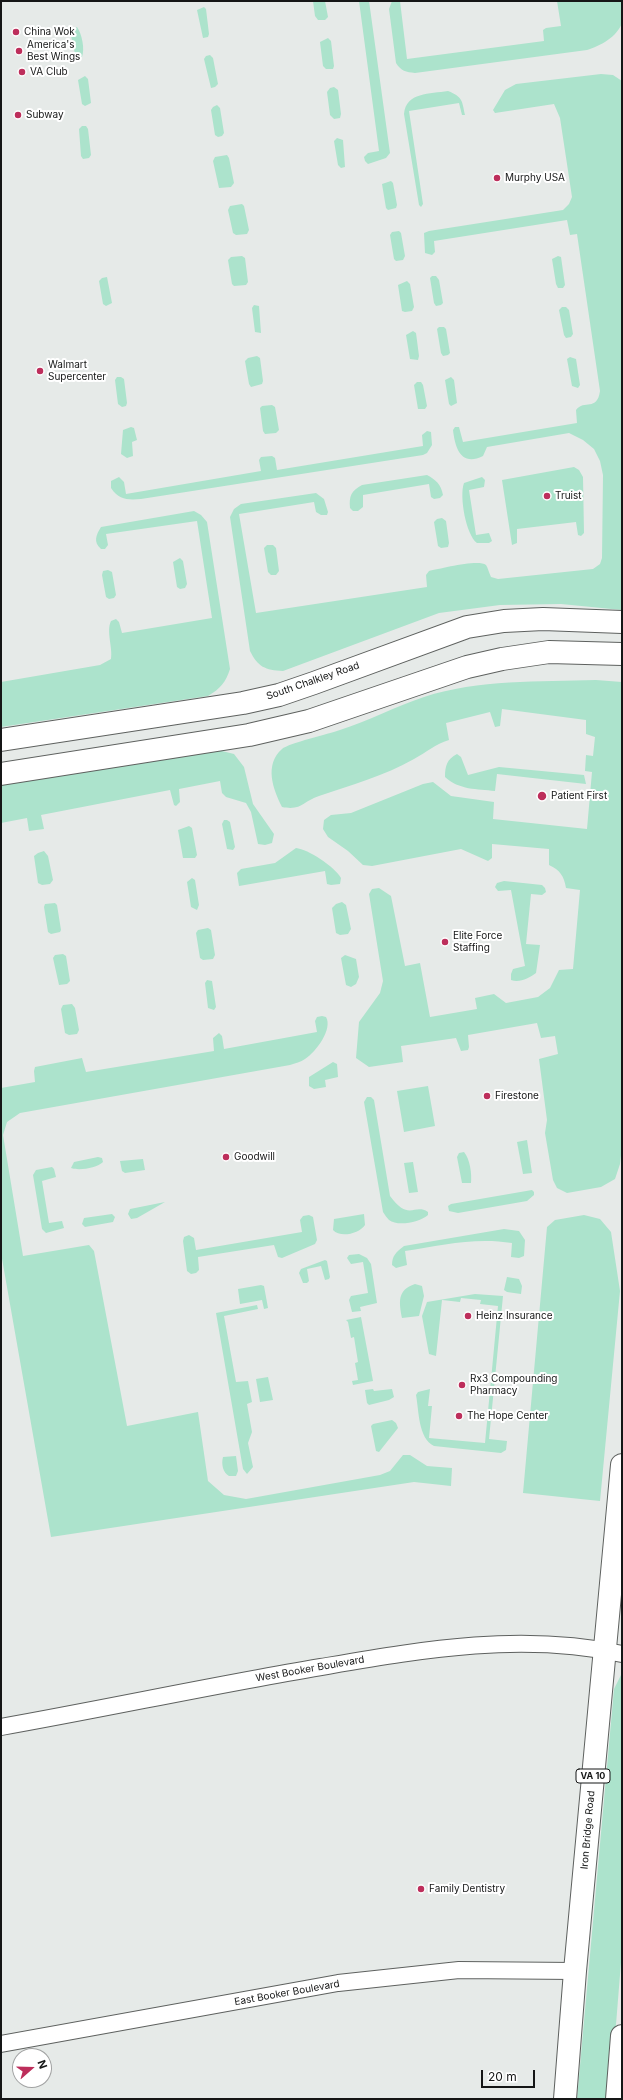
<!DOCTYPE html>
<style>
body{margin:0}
#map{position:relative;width:623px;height:2100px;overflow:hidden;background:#e6eae8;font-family:Inter,sans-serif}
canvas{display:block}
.frame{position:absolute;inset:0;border:2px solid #151616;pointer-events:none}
.north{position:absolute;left:12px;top:2048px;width:40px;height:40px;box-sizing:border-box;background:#fff;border:1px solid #a1a2a2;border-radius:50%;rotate:70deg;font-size:11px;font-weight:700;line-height:16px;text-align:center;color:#151616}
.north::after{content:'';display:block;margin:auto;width:14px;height:18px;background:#bd2e5b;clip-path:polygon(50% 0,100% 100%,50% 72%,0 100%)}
.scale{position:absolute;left:481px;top:2070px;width:54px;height:18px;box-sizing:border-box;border:2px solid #151616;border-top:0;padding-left:5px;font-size:12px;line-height:14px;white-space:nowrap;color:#151616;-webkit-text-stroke:3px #fff;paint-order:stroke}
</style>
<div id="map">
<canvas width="623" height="2100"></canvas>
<div class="frame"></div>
<div class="north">N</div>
<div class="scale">20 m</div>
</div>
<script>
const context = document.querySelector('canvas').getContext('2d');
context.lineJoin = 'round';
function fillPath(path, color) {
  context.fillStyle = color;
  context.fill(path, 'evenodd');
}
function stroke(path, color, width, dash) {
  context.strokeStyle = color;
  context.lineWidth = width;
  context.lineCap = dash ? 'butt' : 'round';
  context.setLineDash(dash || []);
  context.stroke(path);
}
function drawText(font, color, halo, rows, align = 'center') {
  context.font = font + ' Inter,sans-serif';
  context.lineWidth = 4;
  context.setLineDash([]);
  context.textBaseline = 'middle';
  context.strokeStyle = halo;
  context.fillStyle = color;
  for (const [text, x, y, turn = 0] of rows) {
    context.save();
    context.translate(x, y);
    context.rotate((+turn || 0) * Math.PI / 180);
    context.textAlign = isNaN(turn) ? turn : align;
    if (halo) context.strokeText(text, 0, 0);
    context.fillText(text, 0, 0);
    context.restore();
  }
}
const green = new Path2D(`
 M 313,1 L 325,1 L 328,17 L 325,20 L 318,20 L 315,16 Z
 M 359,1 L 369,1 L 390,153 L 386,158 L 368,164 L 365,161 L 364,157 L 368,153 L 379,151 Z
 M 392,1 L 400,1 L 407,59 L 544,41 L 543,30 L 546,28 L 561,26 L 557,1 L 622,1 C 622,7 623,17 622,23 C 617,37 600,46 587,50 L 415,73 C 406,72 401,71 396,63 L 389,9 Z
 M 204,7 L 206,9 L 209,34 L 208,37 L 203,38 L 197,10 Z
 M 77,27 C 82,34 85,49 82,57 L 77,57 L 75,54 L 70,31 Z
 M 328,38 L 331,41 L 334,66 L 333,69 L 326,69 L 323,66 L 320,42 Z
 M 210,55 L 213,58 L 218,84 L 215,87 L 211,88 L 204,59 L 206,56 Z
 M 601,74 L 613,75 L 622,81 L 622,610 L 561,604 L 500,605 L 439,613 L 283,671 C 265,670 258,667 250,651 L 230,517 L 234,509 L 241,504 L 316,493 L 324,499 L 328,512 L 327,515 L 321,515 L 316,512 L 314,502 L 239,514 L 256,613 L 427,587 L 426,575 L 429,571 C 440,569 478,559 486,565 C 488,568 489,573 491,577 L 498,579 L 593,569 L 600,564 L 602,558 L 603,475 L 600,461 L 594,449 L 583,440 L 569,433 L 487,447 L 483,456 C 461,467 455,448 453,430 L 455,427 L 459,427 L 463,442 L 577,423 L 576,410 C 584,399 597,412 600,391 L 577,234 L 570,235 L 567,220 L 434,241 L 435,252 L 432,255 L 425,253 L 424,233 L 429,231 L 563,210 L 569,204 L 572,197 L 560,118 L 554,104 L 495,113 L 493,110 L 505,90 L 516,84 Z
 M 85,76 L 88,79 L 91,103 L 85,106 L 82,104 L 78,80 Z
 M 334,87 L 338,90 L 341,114 L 340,118 L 334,119 L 330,115 L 327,92 L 330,88 Z
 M 448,91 C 463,97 462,101 465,115 L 462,115 L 459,103 L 409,111 L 423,204 L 421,207 L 419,205 L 404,114 C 406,92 430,94 448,91 Z
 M 217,105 L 220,108 L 224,133 L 222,136 L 218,137 L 215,135 L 211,110 L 213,107 Z
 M 82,126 L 86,126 L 88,129 L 91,155 L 89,158 L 83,159 L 81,156 L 79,129 Z
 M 337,138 L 343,140 L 345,167 L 341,168 L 338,165 L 334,141 Z
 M 227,155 L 229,158 L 234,183 L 231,187 L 219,188 L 213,161 L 215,157 Z
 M 391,181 L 393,183 L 397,205 L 396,208 L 388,210 L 386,208 L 382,184 Z
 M 242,204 L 244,206 L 249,230 L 247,234 L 236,235 L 233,233 L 228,210 L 230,206 Z
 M 399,231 L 401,233 L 405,256 L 403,260 L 396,261 L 394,259 L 390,235 L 392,232 Z
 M 242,256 L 245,258 L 248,282 L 246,285 L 234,286 L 232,284 L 228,260 L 231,257 Z
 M 558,256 L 561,257 L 565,285 L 563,288 L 558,288 L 556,284 L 552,259 Z
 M 432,276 L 436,276 L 439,280 L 443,303 L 441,305 L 436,306 L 434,303 L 430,278 Z
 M 107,277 L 112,303 L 106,306 L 103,304 L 99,281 L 102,278 Z
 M 407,281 L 410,284 L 414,307 L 412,311 L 405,312 L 402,311 L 398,285 Z
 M 254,305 L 259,306 L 261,333 L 255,332 L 252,308 Z
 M 562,307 L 566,307 L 569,310 L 573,334 L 571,337 L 566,338 L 564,335 L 559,310 Z
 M 439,327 L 444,327 L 446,329 L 450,353 L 448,355 L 443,356 L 441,353 L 437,329 Z
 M 413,331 L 416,333 L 419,356 L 418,360 L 410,359 L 406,335 Z
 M 257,356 L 260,358 L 263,381 L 262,384 L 251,387 L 249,384 L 245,361 L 248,358 Z
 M 570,357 L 576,359 L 580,385 L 578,388 L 572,386 L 567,359 Z
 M 117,377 L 121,377 L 124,379 L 127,403 L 126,406 L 122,407 L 118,404 L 115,380 Z
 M 451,377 L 454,380 L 457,403 L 451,406 L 449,404 L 445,380 Z
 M 417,382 L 421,382 L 423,385 L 427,406 L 425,409 L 418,409 L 414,385 Z
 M 272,405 L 275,407 L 279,430 L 276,433 L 265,434 L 263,431 L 260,408 L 262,406 Z
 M 131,427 L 134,428 L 137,440 L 132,442 L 133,456 L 127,458 L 121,454 L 123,430 Z
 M 427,431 L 431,432 L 432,445 L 427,453 L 423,455 L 141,499 C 128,500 119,500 111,488 L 111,481 L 119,477 L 124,482 L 126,494 L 261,471 L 259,460 L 261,457 L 272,456 L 275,458 L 277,470 L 423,446 L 422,435 Z
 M 574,467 L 579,470 L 583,477 L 584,533 L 581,536 L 578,535 L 576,522 L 517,529 L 517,543 L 512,545 L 502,480 Z
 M 427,475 C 436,480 441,484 443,495 L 440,498 L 434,499 L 431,497 L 429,484 L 363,495 L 363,507 L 358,511 L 353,511 L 350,508 C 349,496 351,491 362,485 Z
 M 482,477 L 485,480 L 484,487 L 469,490 L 476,535 L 489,533 L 492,541 L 489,543 L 477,543 C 466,535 459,496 464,483 Z
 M 194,511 L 201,515 L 207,522 L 230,669 C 226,682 220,689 208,696 L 1,727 L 1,682 L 100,665 L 111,659 C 113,648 106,631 111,621 L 116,619 L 119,622 L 122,633 L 212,618 L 197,521 L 106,534 L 108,545 L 105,549 L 101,549 C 93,542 96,535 101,527 Z
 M 442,518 L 446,521 L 449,543 L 448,547 L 441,548 L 438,546 L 434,522 L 437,519 Z
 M 267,545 L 273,545 L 276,548 L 279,571 L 276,575 L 271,575 L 268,572 L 264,548 Z
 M 180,558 L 183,561 L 187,584 L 185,588 L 180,589 L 177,587 L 173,562 Z
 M 108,570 L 112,572 L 116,595 L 114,598 L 109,599 L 106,597 L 102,575 L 103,571 Z
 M 596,680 L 622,682 L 622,1146 L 620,1164 L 615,1179 L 601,1187 L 567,1193 L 557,1188 L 553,1180 L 545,1133 L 547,1120 L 539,1059 L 558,1054 L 555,1036 L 541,1038 L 537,1023 L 468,1035 L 469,1047 L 468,1050 L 461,1051 L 456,1038 L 401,1046 L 403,1062 L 369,1067 L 356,1058 L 359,1022 L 380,993 L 383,981 L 369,894 L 372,889 L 379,888 L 391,896 L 405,966 L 420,963 L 430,1017 L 477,1009 L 475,998 L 494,994 L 506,1003 L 538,997 L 550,988 L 559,970 L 573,969 L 580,890 L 566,888 C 564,876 560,870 549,865 L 549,849 L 492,844 L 492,858 L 488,861 L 461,849 L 372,866 L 363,865 L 348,851 L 328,837 L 323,829 L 324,820 L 331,815 L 351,813 L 423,784 L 433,782 L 451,796 L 494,802 L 493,819 L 587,829 L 592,772 L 585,771 L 586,755 L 593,756 L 595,737 L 586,734 L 586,720 L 502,709 L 500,726 L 495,727 L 490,712 L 446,723 L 449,740 C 435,744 427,752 414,759 C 384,776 351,785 319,796 C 303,801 302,811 282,807 C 273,789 264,765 282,749 C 289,743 329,734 340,730 C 369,721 396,706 424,697 C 479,679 539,682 596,680 Z
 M 218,750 L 234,754 L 244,767 L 253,804 L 274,834 L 272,843 L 265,845 L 258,844 L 251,812 L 246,803 L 226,797 L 222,793 L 220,781 L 179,789 L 180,802 L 176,806 L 174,805 L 170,790 L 41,815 L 44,829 L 29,831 L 27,818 L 1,823 L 1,784 Z
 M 457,754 L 461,757 L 468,775 L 499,767 L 584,775 L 586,784 L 497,774 L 495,791 C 477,789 459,790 445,777 C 445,766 447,759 457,754 Z
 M 224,820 L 227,820 L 230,822 L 235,847 L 233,850 L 227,849 L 222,824 Z
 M 189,826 L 192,828 L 197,855 L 195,858 L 183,858 L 178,830 Z
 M 296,848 C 308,849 335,867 341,878 L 340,884 L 331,885 L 327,884 L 325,871 L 239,886 L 237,873 L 241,869 L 275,863 Z
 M 44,851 L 48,856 L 53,880 L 50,884 L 42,885 L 38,883 L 34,856 L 38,853 Z
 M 192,878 L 195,880 L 199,905 L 197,910 L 191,907 L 187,882 Z
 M 504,881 L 542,885 L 545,888 L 546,892 L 542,895 L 531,894 L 526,944 L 540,945 L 536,973 C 529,978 520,983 511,980 L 511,974 L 513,969 L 525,966 L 511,890 L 498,891 L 495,887 L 497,883 Z
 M 342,902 L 346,905 L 351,929 L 348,934 L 340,935 L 336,933 L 332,908 L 336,904 Z
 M 55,903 L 57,905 L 61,930 L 60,932 L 51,934 L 48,932 L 44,907 L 45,904 Z
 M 208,928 L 211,930 L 215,955 L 213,959 L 203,960 L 200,958 L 196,933 L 198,930 Z
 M 63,954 L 66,956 L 70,981 L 67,984 L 59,985 L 53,958 L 55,955 Z
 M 345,955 L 356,959 L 359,977 L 356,984 L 351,987 L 346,985 L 341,958 Z
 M 207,980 L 212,981 L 216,1007 L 214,1010 L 208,1008 L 205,983 Z
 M 72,1004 L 75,1008 L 79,1030 L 77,1034 L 69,1035 L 65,1033 L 61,1009 L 63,1005 Z
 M 322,1016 L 326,1017 C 333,1029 316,1052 305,1059 C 301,1062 295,1063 290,1065 L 20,1113 L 7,1122 L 3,1135 L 23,1256 L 89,1245 L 94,1251 L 127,1426 L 198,1412 L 208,1481 L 224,1495 L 246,1499 L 380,1475 L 390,1471 L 403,1455 L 410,1455 L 427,1466 L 452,1468 L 451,1486 L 414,1482 L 51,1537 L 1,1253 L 1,1088 L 35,1082 L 34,1071 L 35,1067 L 82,1058 L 86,1072 L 214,1051 L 213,1038 L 219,1033 L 222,1036 L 224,1049 L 317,1032 L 315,1021 L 317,1017 Z
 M 333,1062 L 337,1064 L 338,1077 L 325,1080 L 326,1087 L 314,1089 L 309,1086 L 309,1077 Z
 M 428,1086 L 435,1126 L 404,1132 L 397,1091 Z
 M 367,1097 L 371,1097 L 374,1100 L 390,1196 C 409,1222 414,1203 428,1212 L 428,1215 C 420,1222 398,1227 389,1220 C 387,1218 385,1215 383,1212 L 364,1102 Z
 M 527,1140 L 532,1173 L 523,1174 L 517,1142 Z
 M 464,1152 C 470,1159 472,1174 471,1183 L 462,1183 L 457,1157 L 459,1153 Z
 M 98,1157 L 102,1158 L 103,1162 C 97,1168 79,1171 71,1168 L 74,1162 Z
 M 143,1159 L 145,1170 L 125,1173 L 122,1171 L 120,1161 Z
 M 413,1162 L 418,1192 L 409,1193 L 404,1163 Z
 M 52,1167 L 54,1169 L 56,1177 L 42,1181 L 49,1223 L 62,1221 L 64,1228 L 46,1233 L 42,1229 L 33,1175 L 36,1170 Z
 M 532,1190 L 534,1192 L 534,1195 L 527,1201 L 458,1213 L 449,1211 L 448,1206 L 451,1204 Z
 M 165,1202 L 137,1218 L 131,1219 L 128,1214 L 130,1209 Z
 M 112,1214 L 115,1217 L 113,1222 L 85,1227 L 82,1224 L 84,1218 Z
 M 364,1214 L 365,1225 C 359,1234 340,1238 333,1230 L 334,1219 Z
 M 309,1215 L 313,1217 L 317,1240 L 315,1244 L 282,1258 L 278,1257 L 274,1245 L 198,1257 L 199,1270 L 196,1273 L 191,1274 L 187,1271 L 183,1241 L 184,1237 L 189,1235 L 194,1238 L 196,1250 L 302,1232 L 300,1220 L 303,1216 Z
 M 584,1215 L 600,1219 L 611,1232 L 620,1291 L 600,1501 L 523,1493 L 547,1227 L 555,1220 Z
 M 504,1229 L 519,1231 L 525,1240 L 524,1256 L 519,1258 L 511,1257 L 512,1243 C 476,1237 441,1245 405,1251 L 407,1265 L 396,1268 L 392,1265 C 392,1256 396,1252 404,1246 Z
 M 359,1254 L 367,1258 L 371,1264 L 377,1303 L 360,1307 L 361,1311 L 352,1312 L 349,1300 L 351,1296 L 368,1293 L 363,1262 L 351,1264 L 347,1258 L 349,1255 Z
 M 325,1260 L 327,1261 L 330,1277 L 329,1279 L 325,1280 L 321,1266 L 307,1269 L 309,1281 L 307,1283 L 303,1283 L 299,1273 L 301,1269 Z
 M 507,1277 L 519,1279 L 522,1286 L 521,1294 L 507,1292 L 504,1290 Z
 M 415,1284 L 422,1286 L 424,1296 L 419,1316 L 402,1318 C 399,1302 397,1290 415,1284 Z
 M 261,1285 L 264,1286 L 268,1308 L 264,1309 L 262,1300 L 240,1304 L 238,1289 Z
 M 475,1294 L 503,1296 L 489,1439 L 507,1441 L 506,1450 L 501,1453 L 434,1446 C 418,1438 419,1411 416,1395 L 418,1392 L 430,1389 L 428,1406 L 432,1406 L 429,1438 L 485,1443 L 498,1306 L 480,1304 L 481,1300 L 461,1298 L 460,1302 L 442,1300 L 436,1356 L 429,1354 L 422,1316 L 427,1302 Z
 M 257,1305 L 258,1309 L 224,1316 L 236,1382 L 248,1381 L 252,1402 L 247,1404 L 252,1432 L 248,1443 L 253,1467 L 247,1474 L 243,1469 L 216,1313 Z
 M 361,1317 L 373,1381 L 353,1385 L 352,1381 L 358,1380 L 355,1363 L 358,1362 L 354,1337 L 351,1338 L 348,1322 L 346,1320 Z
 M 268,1377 L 273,1400 L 260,1402 L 256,1379 Z
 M 373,1389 L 374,1391 L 392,1389 L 394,1397 L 389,1400 L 369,1405 L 367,1403 L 365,1390 Z
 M 392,1420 L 396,1423 L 398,1428 L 379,1452 L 376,1451 L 371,1426 L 373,1424 Z
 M 236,1456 L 238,1471 L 236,1476 L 229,1476 C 223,1473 221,1464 223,1457 Z
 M 622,1673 L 622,1950 L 610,2099 L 577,2099 L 614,1689 Z`);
const street = new Path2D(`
 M 1,1727 C 108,1708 214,1685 321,1667 C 421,1650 521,1632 622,1654
 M 1,2044 L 338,1983 L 459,1970 L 575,1971`);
const secondary = new Path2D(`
 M 1,740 L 243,703 L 279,695 L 314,683 L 467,627 L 504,621 L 543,619 L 622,622
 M 1,774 L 249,735 L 309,721 L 467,667 L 502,659 L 549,652 L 622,654`);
const primary = new Path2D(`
 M 565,2099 L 575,1971 L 622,1465
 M 617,2099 L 622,2036`);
const markers = [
 [16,32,4,"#bd2e5b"],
 [19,51,4,"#bd2e5b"],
 [22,72,4,"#bd2e5b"],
 [18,115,4,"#bd2e5b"],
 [497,178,4,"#bd2e5b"],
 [40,371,4,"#bd2e5b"],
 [547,496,4,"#bd2e5b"],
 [542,796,5,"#bd2e5b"],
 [445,942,4,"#bd2e5b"],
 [487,1096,4,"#bd2e5b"],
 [226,1157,4,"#bd2e5b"],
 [468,1316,4,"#bd2e5b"],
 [462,1385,4,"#bd2e5b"],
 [459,1416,4,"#bd2e5b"],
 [421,1889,4,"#bd2e5b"]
];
const shields = [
 [593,1776,34]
];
const shieldNames = [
 ["VA 10",593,1776]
];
const poiNames = [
 ["China Wok",24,32],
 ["America's",27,45],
 ["Best Wings",27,57],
 ["VA Club",30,72],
 ["Subway",26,115],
 ["Murphy USA",505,178],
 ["Walmart",48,365],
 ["Supercenter",48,377],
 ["Truist",555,496],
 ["Patient First",551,796],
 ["Elite Force",453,936],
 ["Staffing",453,948],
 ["Firestone",495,1096],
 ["Goodwill",234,1157],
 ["Heinz Insurance",476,1316],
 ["Rx3 Compounding",470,1379],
 ["Pharmacy",470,1391],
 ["The Hope Center",467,1416],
 ["Family Dentistry",429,1889]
];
const streetNames = [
 ["South Chalkley Road",313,681,-19],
 ["West Booker Boulevard",310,1669,-10],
 ["Iron Bridge Road",588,1830,-85],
 ["East Booker Boulevard",287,1993,-10]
];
fillPath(green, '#ace3cc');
stroke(street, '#5e615f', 18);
stroke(secondary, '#5e615f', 24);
stroke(primary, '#5e615f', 24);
stroke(street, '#fff', 16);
stroke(secondary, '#fff', 22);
stroke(primary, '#fff', 22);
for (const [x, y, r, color] of markers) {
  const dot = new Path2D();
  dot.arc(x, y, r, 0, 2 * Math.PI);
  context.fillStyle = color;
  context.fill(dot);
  stroke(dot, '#fff', 1.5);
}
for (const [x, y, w] of shields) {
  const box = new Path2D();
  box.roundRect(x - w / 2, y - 7, w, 14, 3);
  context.fillStyle = '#fff';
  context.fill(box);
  stroke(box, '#151616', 1);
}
drawText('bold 9px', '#151616', null, shieldNames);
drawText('10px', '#151616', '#fff', poiNames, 'left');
drawText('10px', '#151616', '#fff', streetNames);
</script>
